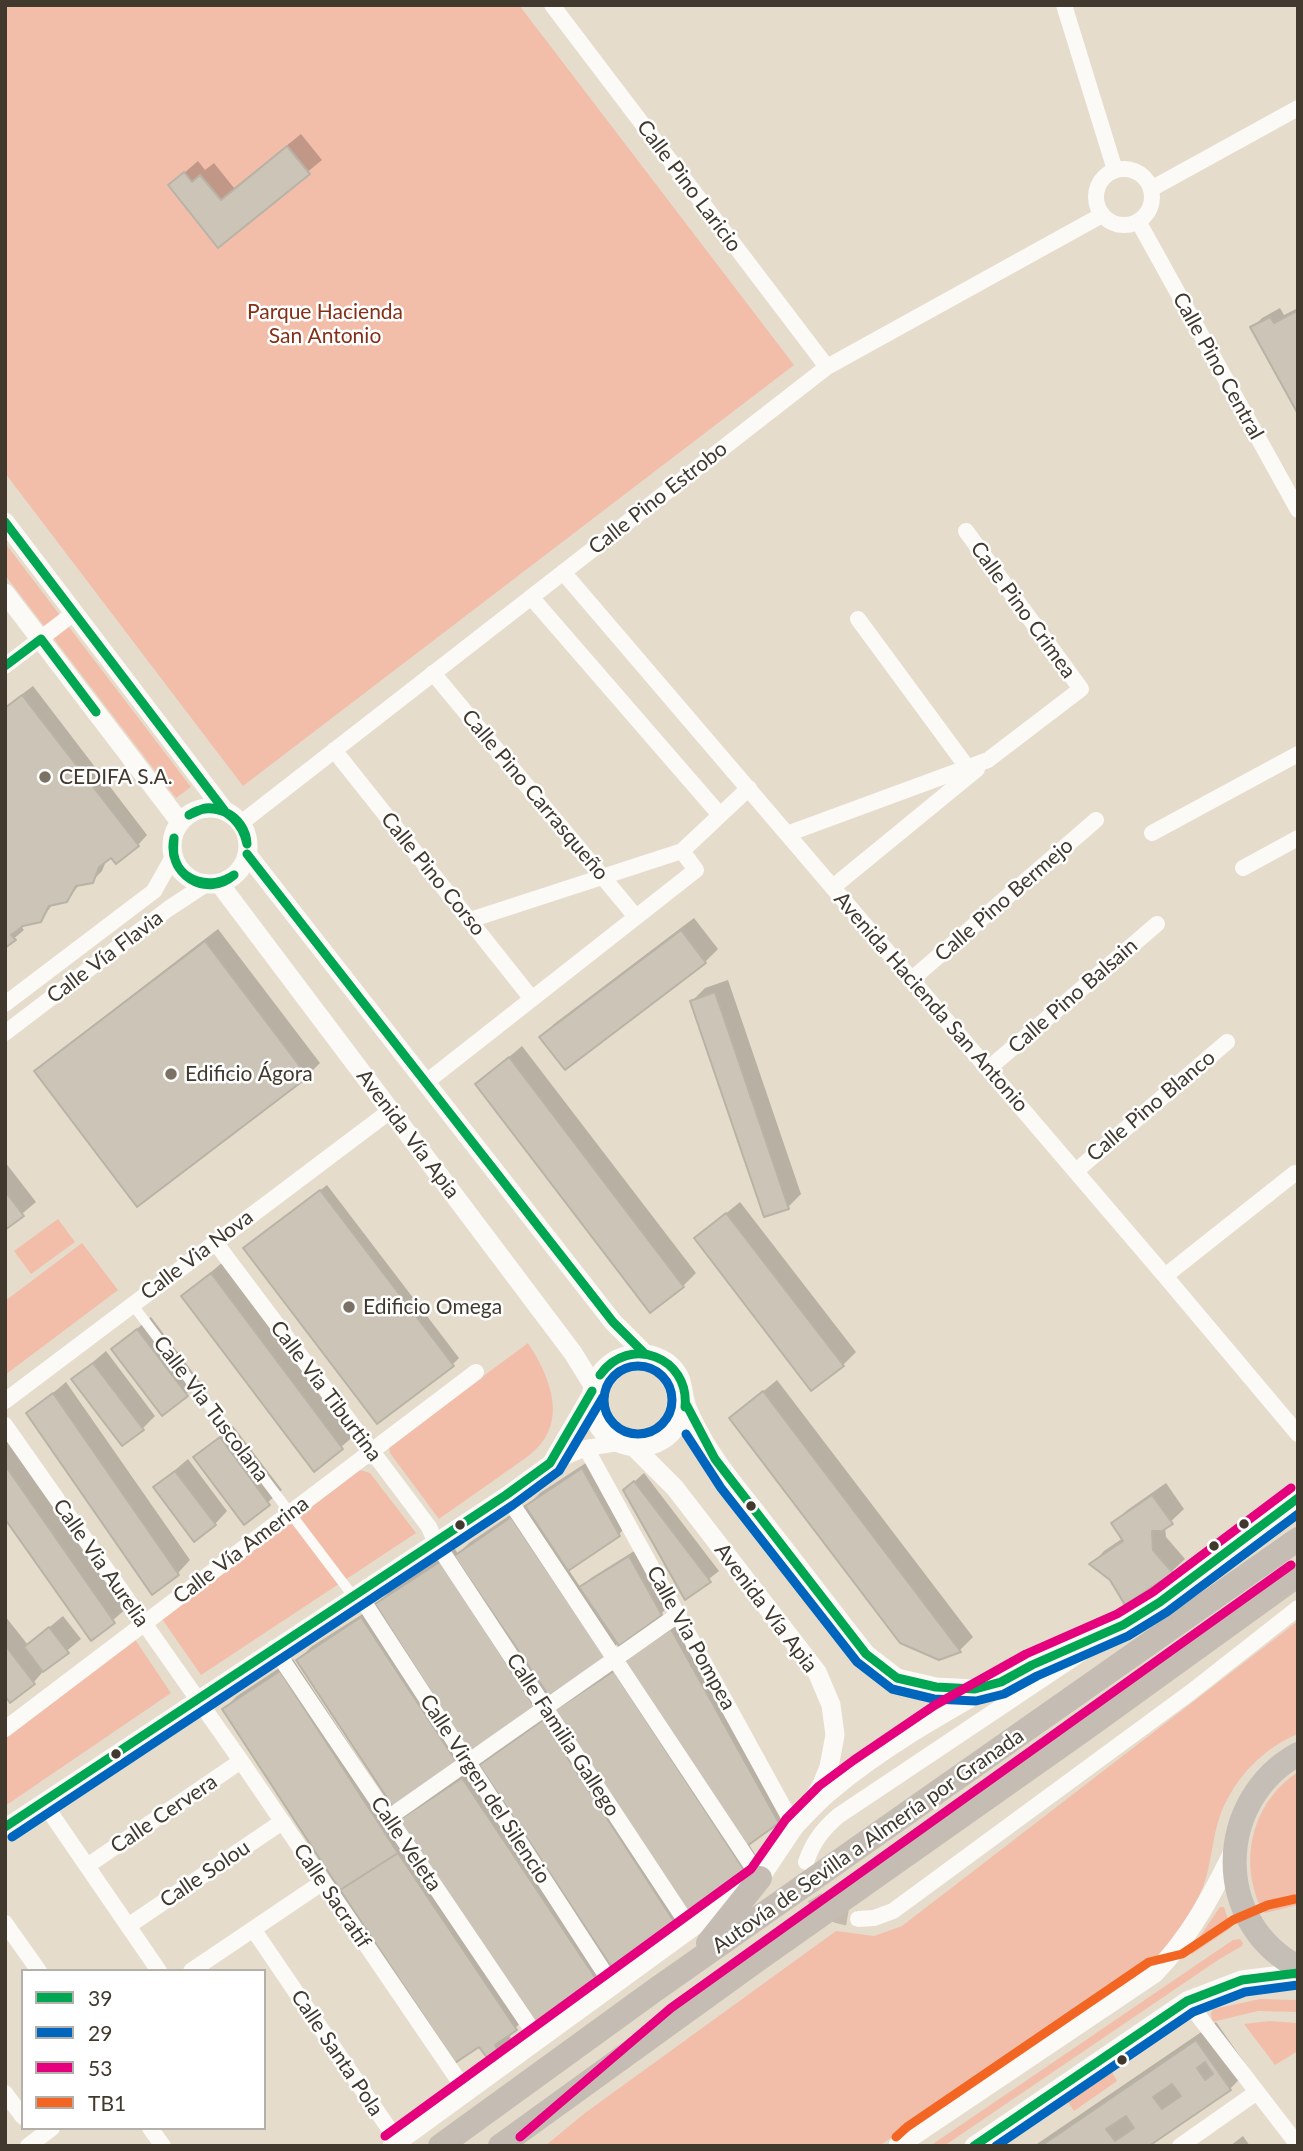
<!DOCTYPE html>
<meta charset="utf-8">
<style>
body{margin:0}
#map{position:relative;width:1303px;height:2151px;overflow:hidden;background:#e6dccc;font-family:Lato,sans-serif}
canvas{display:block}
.frame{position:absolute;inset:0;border:7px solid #41392e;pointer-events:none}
.legend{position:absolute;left:21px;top:1969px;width:245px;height:161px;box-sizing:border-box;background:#fff;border:2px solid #b3b0ab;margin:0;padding:9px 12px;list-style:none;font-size:21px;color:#41392e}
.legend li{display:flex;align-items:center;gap:14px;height:35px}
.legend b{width:35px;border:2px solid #b3b0ab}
</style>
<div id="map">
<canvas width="1303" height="2151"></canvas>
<div class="frame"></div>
<ul class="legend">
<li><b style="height:9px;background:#00a651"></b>39</li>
<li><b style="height:9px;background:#0065bd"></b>29</li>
<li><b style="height:9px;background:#e5007d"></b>53</li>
<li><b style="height:9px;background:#f26522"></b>TB1</li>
</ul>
</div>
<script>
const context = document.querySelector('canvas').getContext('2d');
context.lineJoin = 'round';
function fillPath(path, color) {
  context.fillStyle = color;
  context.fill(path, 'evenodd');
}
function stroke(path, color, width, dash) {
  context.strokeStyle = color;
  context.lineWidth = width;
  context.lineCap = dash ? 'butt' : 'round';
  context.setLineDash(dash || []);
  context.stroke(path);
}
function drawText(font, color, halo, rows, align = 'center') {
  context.font = font + ' Lato,sans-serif';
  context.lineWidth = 5;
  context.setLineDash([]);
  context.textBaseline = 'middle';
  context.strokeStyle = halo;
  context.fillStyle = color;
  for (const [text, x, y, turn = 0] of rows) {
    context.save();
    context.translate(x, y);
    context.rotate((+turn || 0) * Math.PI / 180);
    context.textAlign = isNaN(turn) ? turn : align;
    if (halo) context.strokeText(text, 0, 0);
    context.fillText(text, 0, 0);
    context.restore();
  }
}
const green = new Path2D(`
 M 5,5 L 519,5 L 794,365 L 243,786 L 5,473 Z
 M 5,543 L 191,787 L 176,798 L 5,575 Z
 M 58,1219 L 75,1242 L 31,1274 L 14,1251 Z
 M 82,1243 L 118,1290 L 5,1375 L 5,1301 Z
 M 528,1343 C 545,1369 564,1408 545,1438 C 535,1454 515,1465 500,1476 C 480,1490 459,1505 439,1519 L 390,1453 L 389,1446 Z
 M 360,1470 L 370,1473 L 416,1533 L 201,1675 L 162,1619 Z
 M 1298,1621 L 1298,1734 C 1263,1748 1235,1778 1221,1813 C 1212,1837 1212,1863 1203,1887 C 1191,1916 1173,1938 1152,1962 L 879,2146 L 545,2146 L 585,2113 L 836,1931 L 874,1936 L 902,1926 Z
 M 134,1638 L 171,1693 L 5,1806 L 5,1736 Z
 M 1298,1772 L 1298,1905 L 1265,1913 C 1259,1907 1256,1897 1254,1889 C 1242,1845 1259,1797 1298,1772 Z
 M 1220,1907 L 1224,1907 L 1231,1928 L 1192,1954 L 1191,1949 Z
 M 1240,1939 L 1243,1943 L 1242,1946 L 1218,1960 L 944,2146 L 930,2146 L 1233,1940 Z
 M 1260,1999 L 1298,2000 L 1298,2012 L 1258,2011 L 1212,2022 L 1211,2013 L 1214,2009 Z
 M 1269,2021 L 1298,2023 L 1298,2051 L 1275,2065 L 1244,2024 Z
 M 1112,2072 L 1117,2081 L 1074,2111 L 1068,2102 Z`);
const shadow = new Path2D(`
 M 301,134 L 322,160 L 218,245 L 170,185 L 198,161 L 205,170 L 214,163 L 234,188 Z
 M 1280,308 L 1284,315 L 1298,308 L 1298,411 L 1253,327 L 1262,318 Z
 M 33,686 L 147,835 L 138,845 L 107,859 L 102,871 L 92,881 L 80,884 L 66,901 L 54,903 L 40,920 L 20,925 L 24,930 L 5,946 L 5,707 Z
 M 694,918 L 718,949 L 705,962 L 542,1037 L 554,1024 Z
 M 218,929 L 320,1063 L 307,1076 L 137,1205 L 36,1072 L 49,1059 Z
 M 728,980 L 801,1194 L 788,1207 L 692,1001 L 705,988 Z
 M 522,1046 L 696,1273 L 683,1286 L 477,1084 Z
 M 5,1162 L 36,1202 L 5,1228 Z
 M 327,1185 L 459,1358 L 453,1364 L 251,1243 Z
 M 740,1202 L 856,1352 L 843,1365 L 696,1238 Z
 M 224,1261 L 355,1435 L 314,1470 L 183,1296 Z
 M 151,1317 L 200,1382 L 162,1414 L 113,1349 Z
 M 106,1351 L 155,1416 L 142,1429 L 73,1379 Z
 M 777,1380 L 973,1637 L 960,1650 L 939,1658 L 731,1418 Z
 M 66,1382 L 190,1560 L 178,1573 L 28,1414 Z
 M 233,1426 L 282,1490 L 245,1522 L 195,1458 Z
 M 5,1434 L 127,1608 L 91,1639 L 5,1516 Z
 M 595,1457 L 632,1521 L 619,1534 L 568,1569 L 581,1588 L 591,1578 L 639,1548 L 670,1604 L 661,1614 L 618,1643 L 605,1656 L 548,1695 L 535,1708 L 457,1763 L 298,1660 L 311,1647 L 375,1606 L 390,1591 L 455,1549 L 458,1554 L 469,1543 L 525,1505 L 526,1507 L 540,1493 Z
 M 188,1459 L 227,1511 L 215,1524 L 155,1487 Z
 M 644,1473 L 719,1571 L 685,1598 L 625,1490 Z
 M 1166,1483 L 1184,1509 L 1165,1527 L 1166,1537 L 1185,1559 L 1172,1571 L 1125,1603 L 1112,1579 L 1092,1564 L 1104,1551 L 1123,1538 L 1113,1524 L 1126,1511 Z
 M 5,1616 L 28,1645 L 63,1616 L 81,1639 L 46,1668 L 34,1682 L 11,1700 L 5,1693 Z
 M 684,1617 L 791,1809 L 778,1822 L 748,1843 L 762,1865 L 749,1878 L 689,1911 L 676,1924 L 610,1967 L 598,1982 L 537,2023 L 531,2014 L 508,2034 L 511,2038 L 498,2050 L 224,1709 L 237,1696 L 293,1659 L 400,1821 L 414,1807 L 476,1766 L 579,1921 L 582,1919 L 482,1765 L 494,1752 Z
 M 1216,2022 L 1249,2069 L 1230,2089 L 1146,2146 L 1034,2146 Z
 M 1243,2136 L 1250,2146 L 1230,2146 Z`);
const building = new Path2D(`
 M 287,146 L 310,174 L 218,248 L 168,185 L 184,172 L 192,182 L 200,175 L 221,200 Z
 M 1298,310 L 1298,414 L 1250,327 L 1270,317 L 1274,323 Z
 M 22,695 L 139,846 L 116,864 L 111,858 L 99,867 L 93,883 L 76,886 L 67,902 L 49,906 L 41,922 L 23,926 L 11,935 L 16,940 L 5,948 L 5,708 Z
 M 681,930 L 706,963 L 565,1070 L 539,1037 Z
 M 205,941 L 308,1077 L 137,1207 L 34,1071 Z
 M 715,992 L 789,1209 L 764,1217 L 690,1001 Z
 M 509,1057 L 684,1287 L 650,1313 L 475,1084 Z
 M 320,1190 L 454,1366 L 377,1424 L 243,1248 Z
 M 5,1191 L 24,1216 L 5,1230 Z
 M 726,1213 L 844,1366 L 811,1391 L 694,1238 Z
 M 211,1273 L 343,1449 L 314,1472 L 181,1296 Z
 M 137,1329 L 188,1396 L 162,1416 L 111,1349 Z
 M 93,1363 L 144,1430 L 122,1446 L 71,1379 Z
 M 763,1391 L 961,1652 L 939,1660 L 900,1643 L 729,1418 Z
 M 53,1393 L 179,1575 L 152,1595 L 26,1413 Z
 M 220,1437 L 270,1505 L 244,1525 L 193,1457 Z
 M 5,1465 L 115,1623 L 91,1641 L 5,1519 Z
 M 582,1468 L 620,1536 L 568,1571 L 525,1506 Z
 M 175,1471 L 216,1525 L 194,1542 L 153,1487 Z
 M 634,1481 L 711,1582 L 685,1600 L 623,1490 Z
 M 1152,1495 L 1173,1524 L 1162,1531 L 1152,1531 L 1153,1550 L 1173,1573 L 1125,1605 L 1110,1580 L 1089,1564 L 1123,1541 L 1111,1523 Z
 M 511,1517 L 606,1658 L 549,1696 L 454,1556 Z
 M 629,1556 L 662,1615 L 619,1646 L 579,1587 Z
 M 441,1561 L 536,1709 L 469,1752 L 375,1604 Z
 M 361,1617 L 458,1764 L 393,1807 L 296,1660 Z
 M 49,1627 L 69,1653 L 43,1672 L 24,1647 Z
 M 671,1629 L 779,1823 L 747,1846 L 624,1660 Z
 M 5,1645 L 35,1684 L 10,1703 L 5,1696 Z
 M 280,1671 L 398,1853 L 340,1890 L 222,1709 Z
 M 614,1671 L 750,1879 L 691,1917 L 555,1710 Z
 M 543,1720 L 677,1926 L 612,1968 L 479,1765 Z
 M 462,1778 L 599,1983 L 536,2026 L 399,1820 Z
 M 398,1853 L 517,2030 L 495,2045 L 499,2052 L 488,2059 L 479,2047 L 455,2063 L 340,1890 Z
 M 1196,2040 L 1231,2090 L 1149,2146 L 1041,2146 ZM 1205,2062 L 1213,2074 L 1205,2080 L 1197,2068 ZM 1172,2084 L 1181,2096 L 1162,2109 L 1153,2097 ZM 1126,2116 L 1134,2128 L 1115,2141 L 1106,2129 Z`);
const minorTunnel = new Path2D(`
 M 806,1875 C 815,1907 826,1916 858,1919`);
const pedestrian = new Path2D(`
 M 132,1304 L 353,1596`);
const minor = new Path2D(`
 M 552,5 L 827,367
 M 1064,5 L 1115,170
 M1096 197a28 28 0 1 1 56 0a28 28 0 1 1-56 0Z
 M 1151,189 L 1298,108
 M 1138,221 L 1298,510
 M 563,572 L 1165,1276 L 1298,1434
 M 531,597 L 720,815
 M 858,619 L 967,767
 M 5,666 L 74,613
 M 433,673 L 636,917
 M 334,750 L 532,999
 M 241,823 L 827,367 L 1102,215
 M 1152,833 L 1298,754
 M 787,834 L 988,760 L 1081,689 L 966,531
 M 1243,868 L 1298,838
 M 833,887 L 977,769
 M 470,920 L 682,851 L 749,788
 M 912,979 L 1096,820
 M 5,1004 L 154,891 L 173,857
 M 5,1033 L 168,909 L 206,884
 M 988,1069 L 1157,924
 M 425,1083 L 696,870 L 682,851
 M 1076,1171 L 1227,1042
 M 215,1242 L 429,1527 L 435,1541 L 691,1929
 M 1165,1276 L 1295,1173
 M 5,1401 L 390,1111
 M 5,1425 L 241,1761 L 467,2093
 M 586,1448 L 795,1828 C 806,1817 817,1804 829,1794 C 878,1752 936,1719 991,1688
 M 550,1463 L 592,1391
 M 506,1495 L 760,1878
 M 358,1593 L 613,1986
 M 274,1648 L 539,2040
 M 5,1729 L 476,1372
 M 43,1802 L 159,1971
 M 388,1818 L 679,1614
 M 5,1827 L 506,1495 L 550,1463 L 586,1448 L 618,1443
 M 806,1862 C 813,1842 822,1830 838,1816 L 1095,1644
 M 87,1866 L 241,1761
 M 858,1919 L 874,1918 L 893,1911 L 1191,1692 L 1298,1608
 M 5,1923 L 39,1971
 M 128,1926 L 282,1822
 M 253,1929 L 398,2142
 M 191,1971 L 323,1882
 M 1187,2001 L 1298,2145
 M 5,2093 L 23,2117
 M 150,2128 L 163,2146
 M 28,2146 L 52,2128
 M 1180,2146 L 1257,2092`);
const tertiary = new Path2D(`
 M 5,522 L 224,810
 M 5,593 L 180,822
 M172 846a38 38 0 1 1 76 0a38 38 0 1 1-76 0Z
 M 247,854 L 613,1322 L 644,1353
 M 219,883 L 573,1353 L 594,1387
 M 686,1404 C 669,1475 580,1449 592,1391 C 600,1357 641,1343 668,1363 C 685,1377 681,1388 686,1405 C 690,1415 695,1425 700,1434 C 718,1467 743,1495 765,1524 C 799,1567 832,1611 866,1654 L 897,1678 L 936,1687 L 975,1689 L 1001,1682 L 1032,1665 L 1123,1625 L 1160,1602 L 1298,1498
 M 392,2146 L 760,1878 L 821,1787 L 829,1767 L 835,1735 L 831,1705 L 817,1672 L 675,1488 L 634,1447
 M 898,2146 L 1155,1973 C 1190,1937 1212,1895 1234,1850
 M 974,2146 L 1187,2001 L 1242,1980 L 1298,1973`);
const primary = new Path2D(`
 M 1298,1754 C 1215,1800 1212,1922 1298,1967`);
const trunk = new Path2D(`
 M 708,1943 L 760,1878
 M 440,2146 L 655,1990 L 1298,1539
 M 500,2146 L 756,1961 L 1085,1729 L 1298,1575`);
const bus1 = new Path2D(`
 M 5,522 L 224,810
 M 5,666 L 41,639 L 96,712
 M 189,815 C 212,799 246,815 247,844
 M 189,815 C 194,813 201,809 206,808 C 227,806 243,825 247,844
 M 174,838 C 174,843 173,850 174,855 C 179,883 213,890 234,875
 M 174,838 C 166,873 205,900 234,875
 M 247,854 L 613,1322 L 644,1353
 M 600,1375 C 629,1334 690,1357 685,1407
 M 686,1404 L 715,1459 L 866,1654 L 897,1678 L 936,1687 L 975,1689 L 1001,1682 L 1032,1665 L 1123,1625 L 1160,1602 L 1298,1498
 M 5,1827 L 506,1495 L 550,1463 L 592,1391
 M 974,2146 L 1187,2001 L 1242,1980 L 1298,1973`);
const bus2 = new Path2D(`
 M604 1400a34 34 0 1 1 68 0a34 34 0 1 1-68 0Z
 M 686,1434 L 721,1488 L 857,1662 L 892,1689 L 934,1699 L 976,1701 L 1004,1694 L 1037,1676 L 1128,1636 L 1167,1612 L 1298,1514
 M 12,1837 L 513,1505 L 559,1471 L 603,1397
 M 996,2146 L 1193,2012 L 1245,1992 L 1298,1985`);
const bus3 = new Path2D(`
 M 385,2136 L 751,1869 L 786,1819 L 819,1786 L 854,1760 L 935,1705 L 1026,1654 L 1117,1614 L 1153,1592 L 1291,1488
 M 520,2137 L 671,2008 L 1291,1565`);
const bus4 = new Path2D(`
 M 896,2137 L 907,2127 L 1149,1962 L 1182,1954 L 1233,1920 L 1268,1905 L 1295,1899`);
const markers = [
 [45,777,7,"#7b7265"],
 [171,1074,7,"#7b7265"],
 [349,1307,7,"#7b7265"],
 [751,1506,6,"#41392e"],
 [1244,1524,6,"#41392e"],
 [460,1525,6,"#41392e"],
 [1214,1546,6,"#41392e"],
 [116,1754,6,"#41392e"],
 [1122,2060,6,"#41392e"]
];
const streetNames = [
 ["Calle Pino Laricio",689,186,53],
 ["Calle Pino Central",1218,366,61],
 ["Calle Pino Estrobo",658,498,-38],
 ["Calle Pino Crimea",1023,610,54],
 ["Calle Pino Carrasqueño",535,795,50],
 ["Calle Pino Corso",433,874,51],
 ["Calle Pino Bermejo",1004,900,-41],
 ["Calle Vía Flavia",105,957,-37],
 ["Calle Pino Balsain",1073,996,-41],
 ["Avenida Hacienda San Antonio",931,1002,49],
 ["Calle Pino Blanco",1151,1106,-40],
 ["Avenida Vía Apia",408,1134,53],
 ["Calle Via Nova",197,1255,-37],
 ["Calle Via Tiburtina",326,1391,53],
 ["Calle Via Tuscolana",211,1409,53],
 ["Calle Vía Amerina",241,1550,-37],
 ["Calle Via Aurelia",101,1563,55],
 ["Avenida Vía Apia",766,1608,53],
 ["Calle Via Pompea",691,1638,61],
 ["Calle Familia Gallego",563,1735,57],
 ["Calle Virgen del Silencio",485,1789,57],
 ["Calle Cervera",164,1814,-34],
 ["Autovía de Sevilla a Almería por Granada",868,1841,-35],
 ["Calle Veleta",406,1844,56],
 ["Calle Solou",205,1874,-34],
 ["Calle Sacratif",332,1896,56],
 ["Calle Santa Pola",337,2053,56]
];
const parkNames = [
 ["Parque Hacienda",325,312],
 ["San Antonio",325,336]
];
const poiNames = [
 ["CEDIFA S.A.",59,777],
 ["Edificio Ágora",185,1074],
 ["Edificio Omega",363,1307]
];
fillPath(green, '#f2bea9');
fillPath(shadow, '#0003');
fillPath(building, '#cbc4b7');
stroke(building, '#b8b3a6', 2);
stroke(minorTunnel, '#c5bbac', 16, [16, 8]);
stroke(pedestrian, '#fbfaf7', 10);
stroke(minor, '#fbfaf7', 16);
stroke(tertiary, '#fbfaf7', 19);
stroke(primary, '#c5beb6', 24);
stroke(trunk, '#c5bdb3', 24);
stroke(bus1, '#00a651', 9);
stroke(bus2, '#0065bd', 9);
stroke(bus3, '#e5007d', 9);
stroke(bus4, '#f26522', 9);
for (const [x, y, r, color] of markers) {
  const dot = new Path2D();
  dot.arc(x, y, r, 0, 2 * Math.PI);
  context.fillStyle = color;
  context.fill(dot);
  stroke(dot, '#fff', 2.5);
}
drawText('21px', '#41392e', '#fff', streetNames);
drawText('21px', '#843017', '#fff', parkNames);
drawText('21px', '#41392e', '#fff', poiNames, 'left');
</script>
